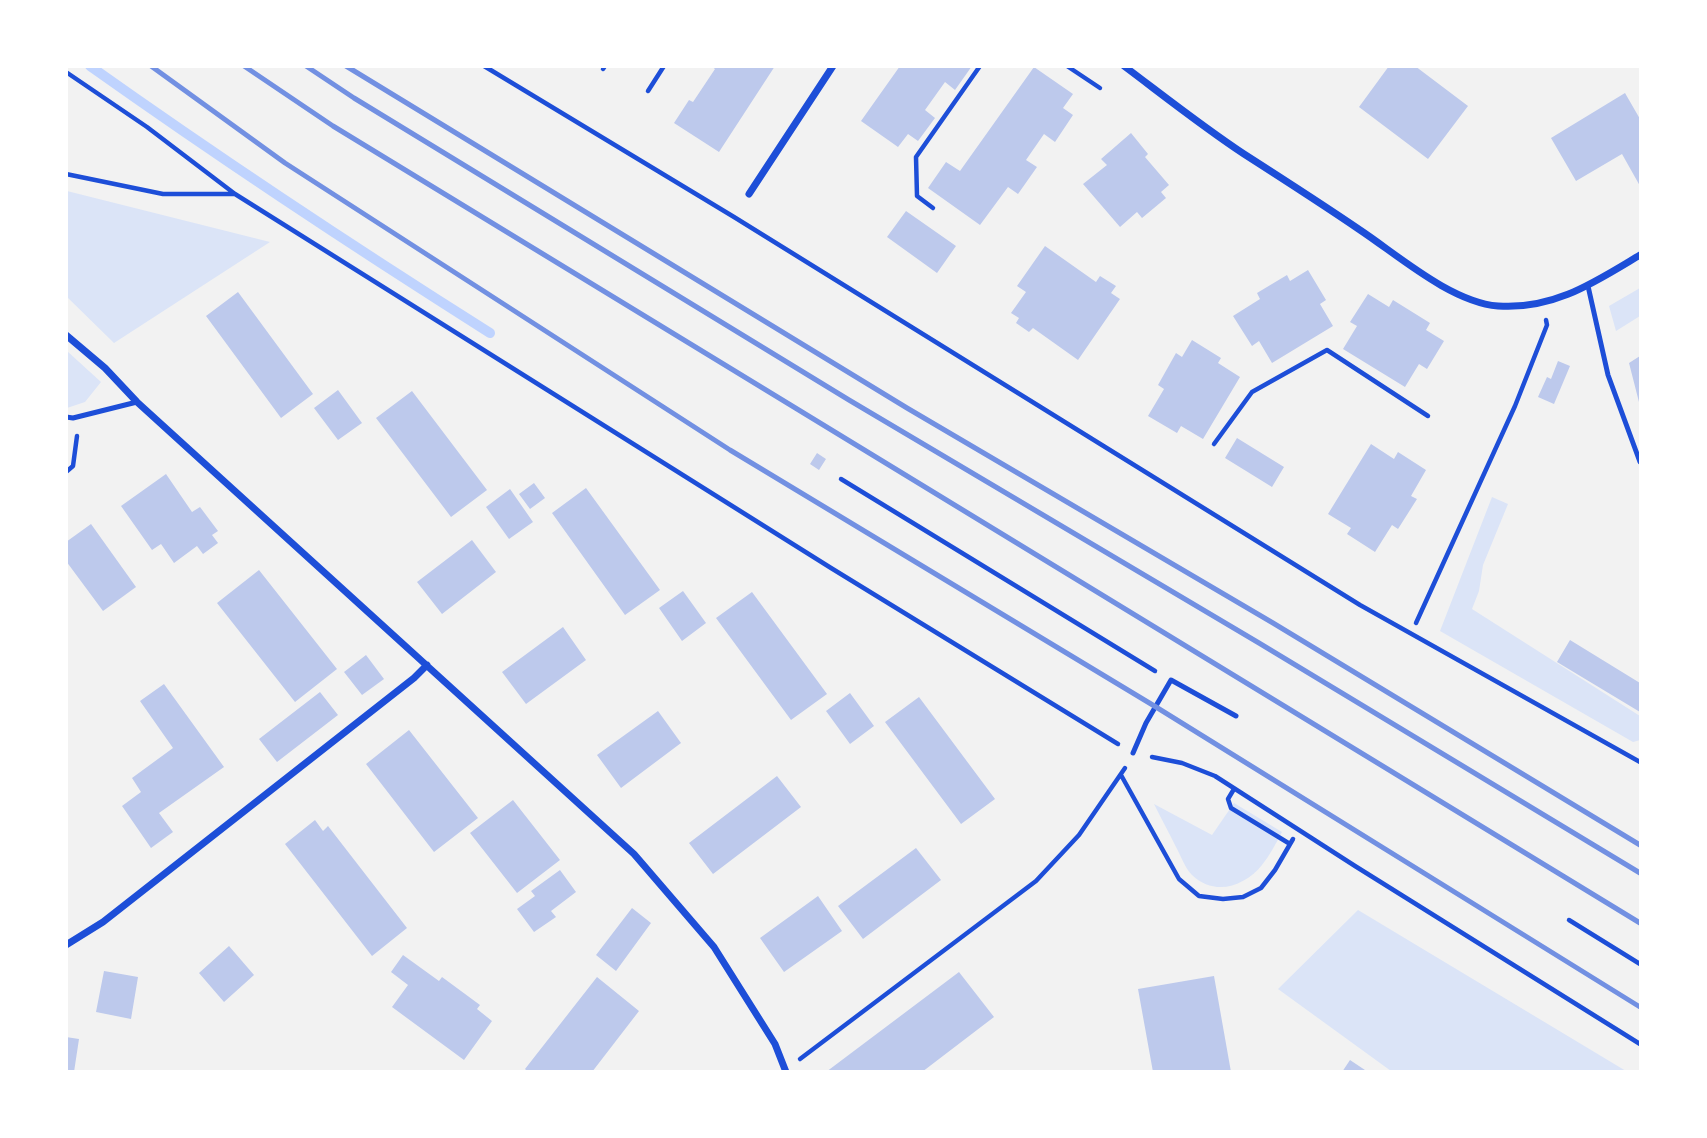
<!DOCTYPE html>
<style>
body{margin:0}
#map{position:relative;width:1707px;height:1138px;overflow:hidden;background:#f2f2f2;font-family:Helvetica,sans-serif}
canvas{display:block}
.frame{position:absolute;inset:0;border:68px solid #fff;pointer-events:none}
</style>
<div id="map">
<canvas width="1707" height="1138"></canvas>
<div class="frame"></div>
</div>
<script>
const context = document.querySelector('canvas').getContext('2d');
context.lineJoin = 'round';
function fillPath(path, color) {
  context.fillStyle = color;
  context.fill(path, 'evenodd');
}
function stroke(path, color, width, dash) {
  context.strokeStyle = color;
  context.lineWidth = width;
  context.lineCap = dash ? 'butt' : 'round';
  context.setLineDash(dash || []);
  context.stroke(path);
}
const green = new Path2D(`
 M 67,191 L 270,242 L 114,343 L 67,297 Z
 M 1640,288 L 1640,316 L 1616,331 L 1609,306 Z
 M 67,351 L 101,382 L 85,402 L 67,408 Z
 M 1492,497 L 1508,504 L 1483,565 L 1479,591 L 1472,609 L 1640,716 L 1640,740 L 1633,742 L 1440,631 Z
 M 1234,803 L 1282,832 C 1276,843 1270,855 1262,865 C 1245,886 1215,897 1192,875 C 1185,868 1181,856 1176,847 C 1169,833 1161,818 1154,804 L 1212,835 Z
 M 1358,910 L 1626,1071 L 1391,1071 L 1278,989 Z`);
const stream = new Path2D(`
 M 90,66 C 221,159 354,247 490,333`);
const building = new Path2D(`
 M 711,66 L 775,66 L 719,152 L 674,123 L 689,100 L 693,102 L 715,69 Z
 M 900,66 L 972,66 L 955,90 L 945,82 L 925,110 L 935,118 L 918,141 L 908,134 L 898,147 L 861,121 Z
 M 1389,66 L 1415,66 L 1468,106 L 1428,159 L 1359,107 Z
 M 1034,67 L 1073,94 L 1063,108 L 1073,115 L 1055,142 L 1044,134 L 1026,160 L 1037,167 L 1018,194 L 1008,187 L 980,225 L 928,188 L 946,162 L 960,171 Z
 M 1625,93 L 1640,119 L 1640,186 L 1622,154 L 1576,181 L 1551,138 Z
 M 1131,133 L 1148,154 L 1145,157 L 1169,185 L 1161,192 L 1166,198 L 1142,218 L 1137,212 L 1120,227 L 1083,184 L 1107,165 L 1101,159 Z
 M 906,211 L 956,246 L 937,273 L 887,237 Z
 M 1045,246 L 1096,282 L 1100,276 L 1116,286 L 1111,293 L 1120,299 L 1078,360 L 1033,328 L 1029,332 L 1016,323 L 1019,318 L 1011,313 L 1026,292 L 1017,286 Z
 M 1308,270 L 1326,300 L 1320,304 L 1333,326 L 1272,363 L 1259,341 L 1252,346 L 1233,316 L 1260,299 L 1257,293 L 1287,275 L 1290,281 Z
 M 238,292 L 313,394 L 281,418 L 206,316 Z
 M 1368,294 L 1389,307 L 1393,300 L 1430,323 L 1426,330 L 1444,341 L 1427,369 L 1419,364 L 1405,387 L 1343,349 L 1357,326 L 1350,322 Z
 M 1192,340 L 1221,358 L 1218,363 L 1240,377 L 1203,439 L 1181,426 L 1177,433 L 1148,416 L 1164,389 L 1158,385 L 1176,353 L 1182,357 Z
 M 1640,356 L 1640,406 L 1629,363 Z
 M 1558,361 L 1570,366 L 1554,404 L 1538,397 L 1547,377 L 1551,379 Z
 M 338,390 L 362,423 L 338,440 L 314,408 Z
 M 412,391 L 487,490 L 451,517 L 376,418 Z
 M 1237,438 L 1284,467 L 1272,487 L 1225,458 Z
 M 1371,444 L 1394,459 L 1398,452 L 1426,470 L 1411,496 L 1417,499 L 1398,529 L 1392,525 L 1375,552 L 1347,534 L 1351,528 L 1328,514 Z
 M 817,453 L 826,459 L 819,470 L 810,464 Z
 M 166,474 L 192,512 L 200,507 L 218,531 L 212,535 L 218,543 L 203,554 L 197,546 L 174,563 L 161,544 L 152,550 L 121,506 Z
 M 534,483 L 545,498 L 530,509 L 519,494 Z
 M 586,488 L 660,590 L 625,615 L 552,513 Z
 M 510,489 L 533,522 L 509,539 L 486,507 Z
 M 91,524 L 136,587 L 103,611 L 66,561 L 66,542 Z
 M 472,540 L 496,572 L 442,614 L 417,582 Z
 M 259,570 L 337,669 L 295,702 L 217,603 Z
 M 683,591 L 706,623 L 682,641 L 659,608 Z
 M 752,592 L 827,694 L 791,720 L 716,618 Z
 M 563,627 L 586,660 L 526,704 L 502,672 Z
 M 1570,640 L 1640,683 L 1640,712 L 1557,662 Z
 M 366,655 L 384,679 L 362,695 L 344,672 Z
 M 164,684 L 224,767 L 159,813 L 173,832 L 151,848 L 122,806 L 141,792 L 132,778 L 173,748 L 140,701 Z
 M 320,692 L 338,715 L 277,762 L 259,739 Z
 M 850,693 L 874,726 L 850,744 L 826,711 Z
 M 919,697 L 995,799 L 961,824 L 885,722 Z
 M 658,711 L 681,743 L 621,788 L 597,755 Z
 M 409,730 L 478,818 L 434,852 L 366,764 Z
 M 777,776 L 801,807 L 713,874 L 689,843 Z
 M 513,800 L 560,860 L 517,893 L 470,833 Z
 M 315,820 L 323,831 L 328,826 L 407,928 L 372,956 L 285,844 Z
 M 916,848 L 941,880 L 863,939 L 838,906 Z
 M 560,870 L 576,892 L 551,911 L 556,917 L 534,932 L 517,909 L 535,896 L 531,891 Z
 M 818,896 L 842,931 L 784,972 L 760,938 Z
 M 632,908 L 651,923 L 616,971 L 596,955 Z
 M 229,946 L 254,975 L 224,1002 L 199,973 Z
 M 403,955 L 439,981 L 442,977 L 480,1005 L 477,1009 L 492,1021 L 464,1060 L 392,1007 L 408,985 L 391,972 Z
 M 104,971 L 138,977 L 131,1019 L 96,1012 Z
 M 959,972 L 994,1017 L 922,1072 L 826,1072 Z
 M 1214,976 L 1231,1072 L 1153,1072 L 1138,989 Z
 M 597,977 L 639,1011 L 592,1072 L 528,1072 L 525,1069 Z
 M 66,1037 L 79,1039 L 74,1072 L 66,1072 Z
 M 1350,1060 L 1368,1072 L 1342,1072 Z`);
const path = new Path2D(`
 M 484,66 L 734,217 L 1360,605 L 1640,762
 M 1067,66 L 1100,88
 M 603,69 L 605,66
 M 66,72 L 147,127 L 235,194 L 831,568 L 1118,744
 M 648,91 L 664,66
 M 66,174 L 163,194 L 234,194
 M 933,208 L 917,196 L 916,157 L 980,66
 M 1214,444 L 1252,392 L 1327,350 L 1428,416
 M 66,472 L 73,466 L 77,436
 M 841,479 L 1155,671
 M 1416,623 L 1515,406 L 1547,325 L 1546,320
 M 1152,757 L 1182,763 L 1215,776 L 1355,866 L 1640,1044
 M 1121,775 L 1179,879 L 1199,896 L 1223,899 L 1243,897 L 1261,888 L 1275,870 L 1293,839
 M 1234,789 L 1228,799 L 1231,808 L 1290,844
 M 1569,920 L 1640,964
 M 800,1059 L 1036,881 L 1079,835 L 1125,768`);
const service = new Path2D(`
 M 1588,286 L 1608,375 L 1640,462
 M 66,417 L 73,418 L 137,402
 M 1133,753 L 1146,723 L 1171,680 L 1236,716`);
const minor = new Path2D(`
 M 1124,66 C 1164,96 1203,127 1244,154 C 1283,179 1322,204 1360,230 C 1399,256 1451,302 1498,306 C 1554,310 1595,282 1640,255
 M 749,194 L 833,66
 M 66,335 L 105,368 L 137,402 L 634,854 L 714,947 L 775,1044 L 786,1072
 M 66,945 L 103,922 L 414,678 L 427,665`);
const rail = new Path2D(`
 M 151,66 L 285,163 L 730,450 L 1156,707 L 1640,1007
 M 244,66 L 333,126 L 1640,923
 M 306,66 L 354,98 L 849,400 L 1259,643 L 1640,873
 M 346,66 L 907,408 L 1273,623 L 1640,845`);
fillPath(green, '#dbe4f7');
stroke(stream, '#bfd3fe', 10);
fillPath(building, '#bdc9ec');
stroke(path, '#1d4ed8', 4.5);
stroke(service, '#1d4ed8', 5);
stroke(minor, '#1d4ed8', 7);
stroke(rail, '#7290e2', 5);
</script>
